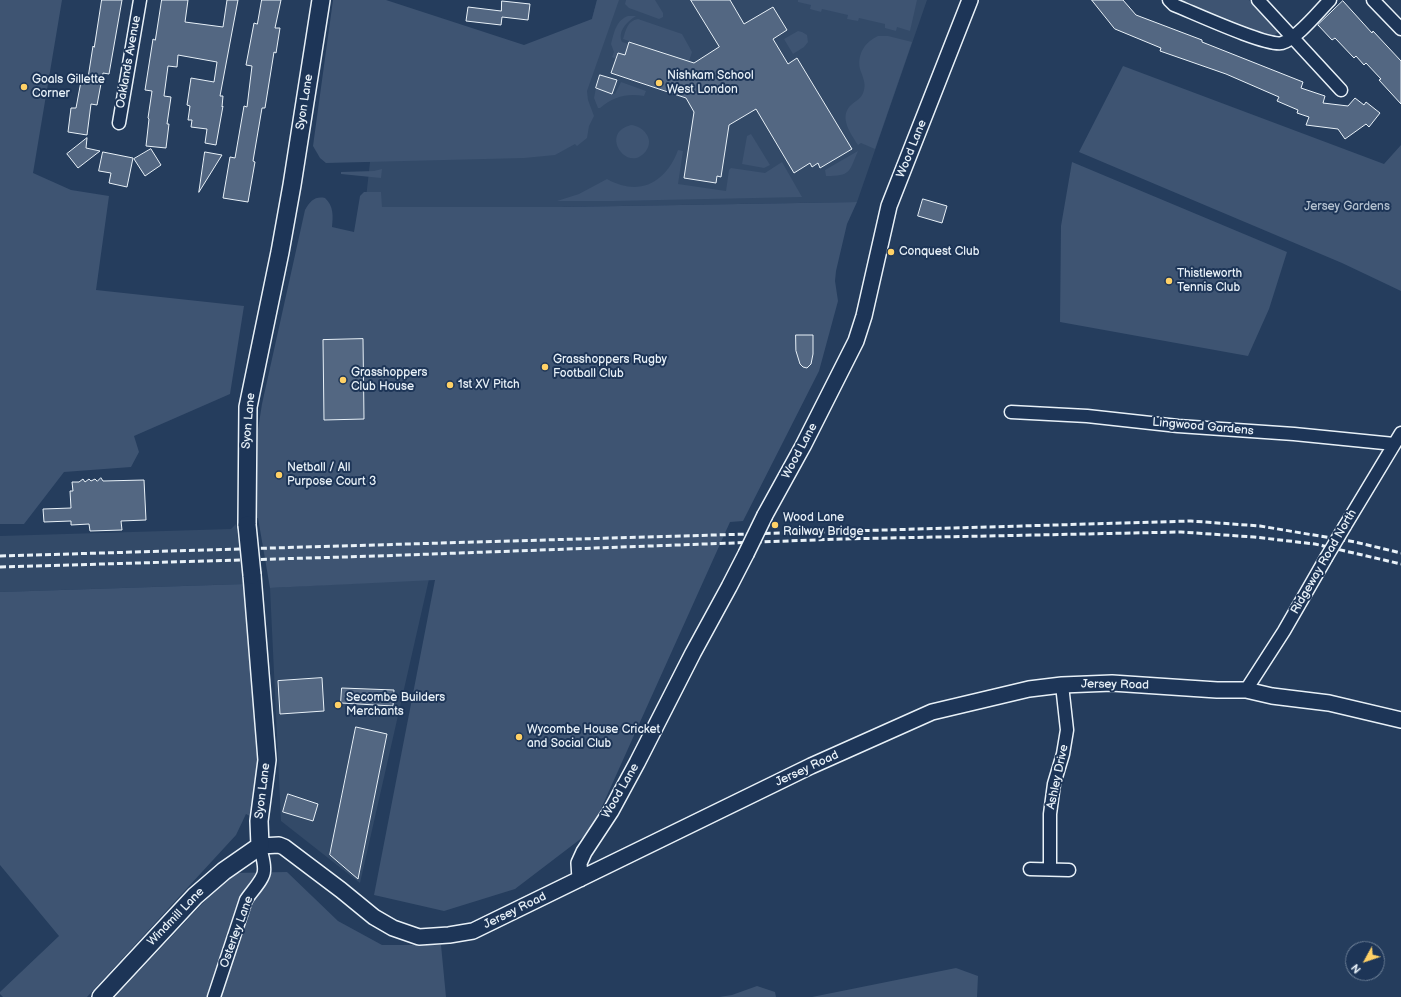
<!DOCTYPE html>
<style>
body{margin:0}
#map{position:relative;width:1401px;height:997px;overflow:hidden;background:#253d5d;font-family:"Balsamiq Sans",sans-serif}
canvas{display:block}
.north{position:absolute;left:1345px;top:941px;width:40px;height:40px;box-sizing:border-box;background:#1d3557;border:1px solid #6e8097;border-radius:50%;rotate:230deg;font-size:11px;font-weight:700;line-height:16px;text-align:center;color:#e8f1f8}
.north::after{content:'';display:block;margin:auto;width:14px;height:18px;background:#ffd166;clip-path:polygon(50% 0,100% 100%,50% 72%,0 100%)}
</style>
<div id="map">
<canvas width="1401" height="997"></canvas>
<div class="north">N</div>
</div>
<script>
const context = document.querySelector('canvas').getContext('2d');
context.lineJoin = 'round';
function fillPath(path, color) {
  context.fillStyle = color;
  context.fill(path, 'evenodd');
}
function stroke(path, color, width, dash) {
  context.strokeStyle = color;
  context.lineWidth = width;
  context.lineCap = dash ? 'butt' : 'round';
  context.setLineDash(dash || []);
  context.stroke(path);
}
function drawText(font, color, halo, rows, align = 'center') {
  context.font = font + ' "Balsamiq Sans",sans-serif';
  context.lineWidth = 4;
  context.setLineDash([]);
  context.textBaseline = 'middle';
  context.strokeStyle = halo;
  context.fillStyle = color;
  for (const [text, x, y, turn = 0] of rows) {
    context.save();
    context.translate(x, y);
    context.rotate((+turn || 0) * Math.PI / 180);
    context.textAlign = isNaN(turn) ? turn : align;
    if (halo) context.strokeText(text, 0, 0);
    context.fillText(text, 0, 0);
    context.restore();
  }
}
const built = new Path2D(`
 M 597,0 L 927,0 L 857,202 L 562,207 L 365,207 L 370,162 L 350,162 L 353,125 L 523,49 L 584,48 Z
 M 236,524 L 244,584 L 0,592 L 0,536 L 231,529 Z
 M 429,579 L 360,883 L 281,821 L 270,588 Z`);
const green = new Path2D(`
 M 0,0 L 62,0 L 33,173 L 71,190 L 109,196 L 96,290 L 244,306 L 230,394 L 134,436 L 139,452 L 131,467 L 64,472 L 24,524 L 0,524 Z
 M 333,0 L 386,0 L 524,45 L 592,19 L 597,0 L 619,0 L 587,91 L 588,100 L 594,116 L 589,126 L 587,138 L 577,146 L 575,144 L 555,155 L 524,158 L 326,163 L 320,158 L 313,146 Z
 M 626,0 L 655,0 L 663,13 L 663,17 L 659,19 L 629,8 L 625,4 Z
 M 798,0 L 917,0 L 910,31 L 897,27 L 896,31 L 885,28 L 885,24 L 859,18 L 858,21 L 847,19 L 848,15 L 822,9 L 821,12 L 810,9 L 811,5 L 798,2 Z
 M 1180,0 L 1249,0 L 1280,31 L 1273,36 L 1265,34 Z
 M 628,16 L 636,16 C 628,21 617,31 622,42 L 629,44 L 625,55 L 618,53 L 616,59 L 612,57 L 614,52 L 611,44 C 614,33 616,20 628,16 Z
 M 638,19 L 682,34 L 692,52 L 689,61 L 623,39 C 626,30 627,21 638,19 Z
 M 798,31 L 802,32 L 807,35 L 808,42 L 804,47 L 793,54 L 784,39 Z
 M 878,36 L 888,36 L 912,42 L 875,149 L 861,143 L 858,145 C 851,134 839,118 850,106 C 856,100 862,99 864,90 C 866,82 862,76 860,69 C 857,54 865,42 878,36 Z
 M 1123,66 L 1384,164 L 1401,145 L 1401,291 L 1342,263 L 1079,152 Z
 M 621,82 L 646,91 L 644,96 C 627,93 613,97 600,108 L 598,108 L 594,98 L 596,88 L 615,94 Z
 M 631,125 C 643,126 655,139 646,151 C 628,175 598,133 631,125 Z
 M 751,134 L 770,165 L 764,168 L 742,164 L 747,136 Z
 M 678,150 L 683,151 L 678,184 L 726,191 L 729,170 L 731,168 L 765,173 L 782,162 L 802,197 L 612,201 L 557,201 L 579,194 L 607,179 C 639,197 666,183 678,150 Z
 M 858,151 C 849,172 851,176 826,176 L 825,170 Z
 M 1072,162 L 1287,252 L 1269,309 L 1248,356 L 1060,322 L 1061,226 Z
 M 382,169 L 381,178 L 341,174 L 341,172 L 374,171 Z
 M 364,192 L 381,192 L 382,207 L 562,207 L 857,202 L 847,224 L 836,271 L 835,281 L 838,301 L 819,371 L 743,521 L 730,522 L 591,831 L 515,889 L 444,911 L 374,895 L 435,580 L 270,588 L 258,518 L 254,518 L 255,448 L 262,404 L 305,210 C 310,201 315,196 325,198 C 334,206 333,217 332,227 L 354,232 L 360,196 Z
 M 244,584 L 260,748 L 259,783 L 250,816 L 246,814 L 236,835 L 87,997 L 3,997 L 0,994 L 0,992 L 59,936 L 0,865 L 0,592 Z
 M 287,872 L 338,921 L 382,945 L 441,945 L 446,997 L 115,997 L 231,873 Z
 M 956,968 L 978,976 L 977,997 L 812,997 Z
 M 757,986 L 775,992 L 776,997 L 719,997 L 732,995 Z`);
const building = new Path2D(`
 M 102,0 L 122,0 L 109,74 L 103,73 L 97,105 L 91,104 L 87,135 L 68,132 L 71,108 L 76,108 L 82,76 L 88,78 L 93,46 L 94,47 Z
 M 162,0 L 188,0 L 185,22 L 223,27 L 227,0 L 238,0 L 220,96 L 223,96 L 222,107 L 223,106 L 216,145 L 205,143 L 207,129 L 191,127 L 192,120 L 188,120 L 190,106 L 187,105 L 191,78 L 214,82 L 217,62 L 178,55 L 177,67 L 168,66 L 164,96 L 171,97 L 167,124 L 169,124 L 166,148 L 146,146 L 149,119 L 148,118 L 152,91 L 145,90 L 153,39 L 155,40 Z
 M 262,0 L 281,0 L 275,28 L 280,28 L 276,53 L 274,52 L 265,108 L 262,108 L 253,161 L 255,162 L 248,202 L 223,198 L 230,157 L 235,158 L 244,106 L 247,107 L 252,66 L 246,65 L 254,23 L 257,24 Z
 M 691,0 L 730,0 L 744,24 L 773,7 L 787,30 L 773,39 L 788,64 L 797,58 L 852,149 L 820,168 L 818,163 L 812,167 L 810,163 L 794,173 L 756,109 L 729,125 L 721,177 L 717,176 L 716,183 L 684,178 L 694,112 L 686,98 L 611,73 L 618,53 L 625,55 L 629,42 L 694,63 L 719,47 Z
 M 1092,0 L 1123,0 L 1136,15 L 1202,40 L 1202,42 L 1303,82 L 1301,88 L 1325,96 L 1323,103 L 1348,106 L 1355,98 L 1364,105 L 1366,102 L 1380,113 L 1369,127 L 1366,124 L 1345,139 L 1338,129 L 1306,125 L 1309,117 L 1297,113 L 1298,110 L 1277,101 L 1279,97 L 1226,74 L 1160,51 L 1161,48 L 1115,29 Z
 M 502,1 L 530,4 L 528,20 L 502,17 L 501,25 L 466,21 L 468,7 L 501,11 Z
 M 1343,1 L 1372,33 L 1373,31 L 1401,61 L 1401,104 L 1379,80 L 1381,79 L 1366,63 L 1364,65 L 1356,56 L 1354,58 L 1335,38 L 1332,40 L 1318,25 Z
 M 600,75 L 617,80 L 612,94 L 596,88 Z
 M 87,138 L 86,148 L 100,151 L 78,168 L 67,154 Z
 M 151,149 L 161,165 L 145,176 L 134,159 Z
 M 103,152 L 133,158 L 127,187 L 109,183 L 111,173 L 99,171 Z
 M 205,152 L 222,155 L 199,192 Z
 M 923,199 L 947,206 L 942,223 L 918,216 Z
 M 796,335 L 813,335 L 813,354 L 811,364 L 807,368 L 803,367 L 800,364 L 796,351 Z
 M 363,339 L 364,419 L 324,420 L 323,340 Z
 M 101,478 L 103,481 L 144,480 L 146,520 L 121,521 L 122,530 L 90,531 L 89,524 L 71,525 L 71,521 L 44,522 L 43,509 L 71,508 L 70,491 L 73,491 L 72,482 L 79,482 L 83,479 L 85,482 L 89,479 L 91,481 L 95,479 L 97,481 Z
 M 322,678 L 324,711 L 280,714 L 278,681 Z
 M 342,688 L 394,690 L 393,706 L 341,703 Z
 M 356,727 L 387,734 L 358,879 L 330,855 Z
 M 288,794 L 318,804 L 313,821 L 283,812 Z`);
const minor = new Path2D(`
 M 1169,0 L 1174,5 C 1192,12 1267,47 1282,43 C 1297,39 1319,11 1330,0
 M 1258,0 L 1341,90
 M 1373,0 L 1401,29
 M 119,123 L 140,0
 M 1011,412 L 1087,416 L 1178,426 L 1294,434 L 1394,444
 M 1345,526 L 1401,433
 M 1246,690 L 1284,631 L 1326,558
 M 1030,869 L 1069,870
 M 1050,869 L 1050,814 L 1054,784 L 1063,754 L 1067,730 L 1062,685
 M 214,997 L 246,900 C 251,892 264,879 264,871 C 265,863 261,853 260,846`);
const tertiary = new Path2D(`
 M 765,515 L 803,446 L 856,341 L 864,316 L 889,206 L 970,0
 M 260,846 L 279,845 L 284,847 L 341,890 L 374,917 L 393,928 L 419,937 L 449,935 L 473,931 L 811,766 L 932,712 L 1029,689 L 1062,685 L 1112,683 L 1217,690 L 1246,690 L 1272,696 L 1329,703 L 1401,720
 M 580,879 L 579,863 L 584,852 L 611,811 L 637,763 L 693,653 L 729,587 L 746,554`);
const secondary = new Path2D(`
 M 247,525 L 248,407 L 280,252 L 292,185 L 321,0
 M 101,997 L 195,896 L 224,871 L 260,846 L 259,821 L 267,760 L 252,575`);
const rail = new Path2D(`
 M 0,556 L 1191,521 L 1260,526 L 1355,542 L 1401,553
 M 0,567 L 378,556 L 841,539 L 1181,532 L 1254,537 L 1315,544 L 1401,564`);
const minorBridge = new Path2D(`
 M 1326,558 L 1345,526`);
const tertiaryBridge = new Path2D(`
 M 746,554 L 765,515`);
const secondaryBridge = new Path2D(`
 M 247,525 L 252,575`);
const markers = [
 [659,83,4,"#ffd166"],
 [24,87,4,"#ffd166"],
 [891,252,4,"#ffd166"],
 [1169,281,4,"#ffd166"],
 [545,367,4,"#ffd166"],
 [343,380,4,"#ffd166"],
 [450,385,4,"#ffd166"],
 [279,475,4,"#ffd166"],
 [775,525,4,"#ffd166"],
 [338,705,4,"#ffd166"],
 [519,737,4,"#ffd166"]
];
const streetNames = [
 ["Oaklands Avenue",129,62,-80],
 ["Syon Lane",305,102,-81],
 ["Wood Lane",912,149,-68],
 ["Syon Lane",249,421,-85],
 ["Lingwood Gardens",1203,427,5],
 ["Wood Lane",800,451,-62],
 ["Ridgeway Road North",1324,562,-60],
 ["Jersey Road",1115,685,1],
 ["Jersey Road",807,769,-25],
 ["Ashley Drive",1058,777,-78],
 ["Syon Lane",263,791,-83],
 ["Wood Lane",621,791,-60],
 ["Jersey Road",515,911,-26],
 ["Windmill Lane",176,917,-46],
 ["Osterley Lane",237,932,-70]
];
const poiNames = [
 ["Nishkam School",667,76],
 ["West London",667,90],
 ["Goals Gillette",32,80],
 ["Corner",32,94],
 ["Conquest Club",899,252],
 ["Thistleworth",1177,274],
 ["Tennis Club",1177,288],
 ["Grasshoppers Rugby",553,360],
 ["Football Club",553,374],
 ["Grasshoppers",351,373],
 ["Club House",351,387],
 ["1st XV Pitch",458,385],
 ["Netball / All",287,468],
 ["Purpose Court 3",287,482],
 ["Wood Lane",783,518],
 ["Railway Bridge",783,532],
 ["Secombe Builders",346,698],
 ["Merchants",346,712],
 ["Wycombe House Cricket",527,730],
 ["and Social Club",527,744]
];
const parkNames = [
 ["Jersey Gardens",1347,207]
];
fillPath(built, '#334a68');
fillPath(green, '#3e5472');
fillPath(building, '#536782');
stroke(building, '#e8f1f8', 1);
stroke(minor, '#e8f1f8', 15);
stroke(tertiary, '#e8f1f8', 18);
stroke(secondary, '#e8f1f8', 20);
stroke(minor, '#1d3557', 12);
stroke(tertiary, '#1d3557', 15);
stroke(secondary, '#1d3557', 17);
stroke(rail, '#e8f1f8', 3, [6, 3]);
stroke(minorBridge, '#e8f1f8', 15, []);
stroke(tertiaryBridge, '#e8f1f8', 18, []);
stroke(secondaryBridge, '#e8f1f8', 20, []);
stroke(minorBridge, '#1d3557', 12);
stroke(tertiaryBridge, '#1d3557', 15);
stroke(secondaryBridge, '#1d3557', 17);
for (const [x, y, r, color] of markers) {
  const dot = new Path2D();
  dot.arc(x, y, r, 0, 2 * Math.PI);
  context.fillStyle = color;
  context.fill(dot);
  stroke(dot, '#1d3557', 1.5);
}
drawText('12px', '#e8f1f8', '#1d3557', streetNames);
drawText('12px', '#e8f1f8', '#1d3557', poiNames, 'left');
drawText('12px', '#b5c2d0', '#1d3557', parkNames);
</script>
